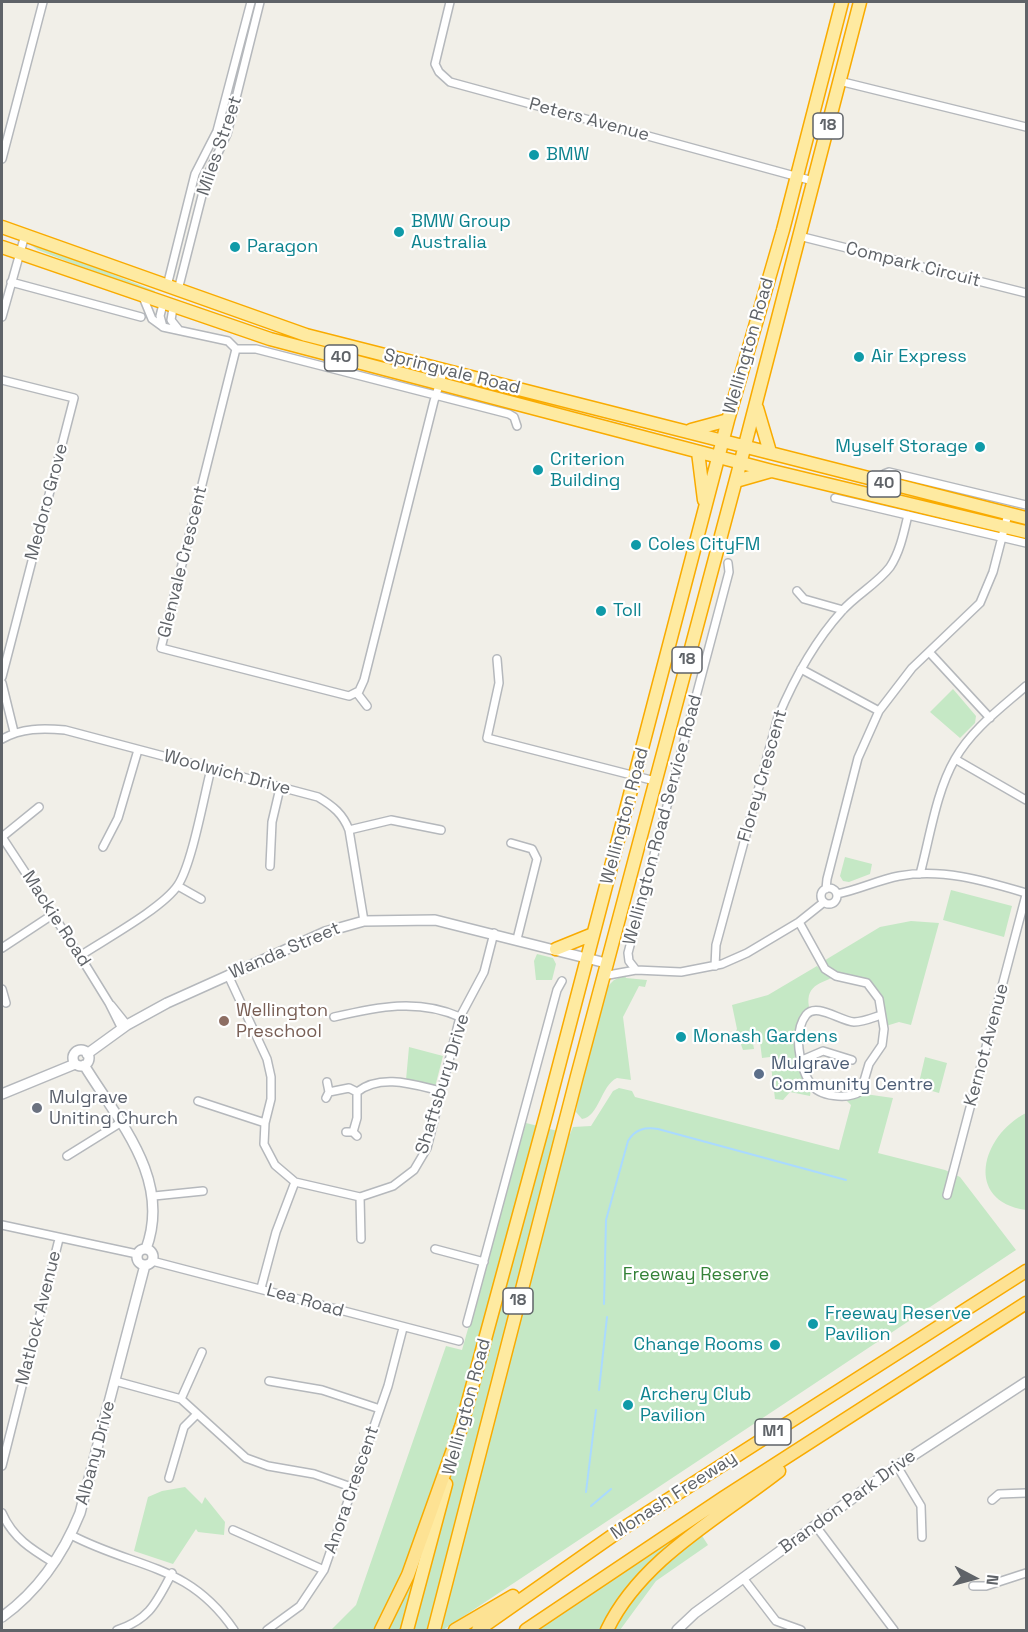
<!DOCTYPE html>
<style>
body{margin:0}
#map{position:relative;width:1028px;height:1632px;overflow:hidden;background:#f1efe8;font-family:"Space Grotesk",sans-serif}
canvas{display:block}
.frame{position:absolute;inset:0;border:3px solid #5f6368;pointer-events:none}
.north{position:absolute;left:944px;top:1548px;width:60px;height:60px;-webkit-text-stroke:4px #fff;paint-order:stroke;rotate:96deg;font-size:16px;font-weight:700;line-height:24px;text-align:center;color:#5f6368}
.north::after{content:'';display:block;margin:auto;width:21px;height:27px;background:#5f6368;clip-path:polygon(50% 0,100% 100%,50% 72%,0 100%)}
</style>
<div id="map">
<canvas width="1028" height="1632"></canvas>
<div class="frame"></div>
<div class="north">N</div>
</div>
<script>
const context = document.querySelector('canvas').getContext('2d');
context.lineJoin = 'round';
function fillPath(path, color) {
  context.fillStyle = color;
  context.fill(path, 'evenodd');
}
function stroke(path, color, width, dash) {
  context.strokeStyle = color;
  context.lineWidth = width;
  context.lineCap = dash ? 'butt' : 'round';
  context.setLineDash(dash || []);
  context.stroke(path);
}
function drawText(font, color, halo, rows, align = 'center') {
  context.font = font + ' "Space Grotesk",sans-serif';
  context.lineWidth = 4.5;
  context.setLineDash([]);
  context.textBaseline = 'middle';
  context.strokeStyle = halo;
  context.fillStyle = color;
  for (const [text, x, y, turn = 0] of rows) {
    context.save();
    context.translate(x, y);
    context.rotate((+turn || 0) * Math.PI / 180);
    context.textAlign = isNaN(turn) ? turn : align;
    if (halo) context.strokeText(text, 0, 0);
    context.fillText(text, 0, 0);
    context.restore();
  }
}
const green = new Path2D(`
 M 29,241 L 155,291 L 154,294 L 148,293 L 38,250 L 28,243 Z
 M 953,689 L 976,716 L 975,723 L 960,738 L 930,712 Z
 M 845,857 L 872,864 L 870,874 L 849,882 L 843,881 L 840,876 Z
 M 951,890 L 1012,906 L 1004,937 L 943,920 Z
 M 911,921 L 939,923 L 911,1025 L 899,1022 L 886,1026 C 879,989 881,979 840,973 C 825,984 805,982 809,1007 C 790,1027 794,1055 804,1079 C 808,1086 812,1088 810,1096 L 790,1092 L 783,1100 L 775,1099 L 770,1057 L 762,1058 L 760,1042 L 753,1043 L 754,1049 L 743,1050 L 739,1039 L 733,1037 L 737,1029 L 732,1005 L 768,995 L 817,966 L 821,970 L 819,965 L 827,959 L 880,927 Z
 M 537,954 L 553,958 L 556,964 L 552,980 L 536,980 L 534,961 Z
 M 625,975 L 626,978 L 647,980 L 645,987 L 639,986 L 623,1017 L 631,1080 L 617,1078 C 601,1085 599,1117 582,1119 L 576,1112 L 580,1087 L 606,988 L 614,980 Z
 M 409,1047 L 443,1056 L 435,1087 L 406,1080 Z
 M 925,1057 L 947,1063 L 939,1093 L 918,1087 Z
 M 619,1088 L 632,1091 L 635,1097 L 839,1150 L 851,1105 L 846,1100 L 865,1094 L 893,1098 L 878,1153 L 945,1170 L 960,1177 L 1016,1250 L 443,1630 L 331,1630 L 356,1605 L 446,1346 L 462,1350 L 526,1123 L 570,1134 L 573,1127 L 591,1126 L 613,1091 Z
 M 1026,1113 L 1026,1210 C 964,1201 981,1136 1026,1113 Z
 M 185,1487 L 202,1504 L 205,1497 L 225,1522 L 224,1535 L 198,1532 L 196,1529 L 173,1564 L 134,1551 L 148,1497 L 162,1491 Z
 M 691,1519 L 708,1545 L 656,1581 L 620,1630 L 526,1630 Z`);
const stream = new Path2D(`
 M 604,1304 L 606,1220 L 628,1141 C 635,1129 645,1127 658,1129 L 846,1180
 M 599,1390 L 607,1317
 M 586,1492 L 596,1410
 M 591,1506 L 611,1489`);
const minor = new Path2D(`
 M 450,2 L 435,64 L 439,72 L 450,82 L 813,181
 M 839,81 L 1026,127
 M 2,159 L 43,2
 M 799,236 L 1026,293
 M 11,282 L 141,317
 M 167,286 L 195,174 L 217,131 L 251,2
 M 178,290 L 207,176 L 227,134 L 260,2
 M 143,297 L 152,319 L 163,327
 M 163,304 L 160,316 L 163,327 L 228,341 L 236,349
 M 173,308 L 171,320 L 179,330
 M 2,317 L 25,235
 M 236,349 L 161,648 L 349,696 L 359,691 L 364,680 L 434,401 L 444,370
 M 236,349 L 256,349 L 509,414 L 514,417 L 517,426
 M 2,380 L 74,398 L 2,677
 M 872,494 C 875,482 877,476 889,472 L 1026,505
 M 835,498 L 1026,543
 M 797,591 L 804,599 L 843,610
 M 930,653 L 990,718
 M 497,659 L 499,683 L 487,738 L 655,781
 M 801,669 L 879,711
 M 2,683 L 14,732
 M 357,693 L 367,706
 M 2,739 C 22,728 42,728 65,730 L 318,797 C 333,806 343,814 349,830 L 364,921
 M 955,759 L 1026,800
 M 349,830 L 391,820 L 441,830
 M 2,837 L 80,956 L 109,1003 L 122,1029
 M 2,837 L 39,807
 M 511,843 L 532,849 L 537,859 L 517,939
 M 103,847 L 118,818 L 138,750
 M 270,866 L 272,822 L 280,788
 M 920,874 C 930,837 936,792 955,759 C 972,729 1001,708 1026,686
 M 178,886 L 201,899
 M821 896a8 8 0 1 1 16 0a8 8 0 1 1-16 0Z
 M 826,889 L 827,879 L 858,758 L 879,711 L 912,668 L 980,603 L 993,572 L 1008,514
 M 837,894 C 858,890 878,880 899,876 C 943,868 985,881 1026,893
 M 799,922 L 825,969 L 836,976 L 867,983 L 879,999 L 884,1029 L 882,1045 L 869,1064 L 861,1091 C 848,1100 819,1097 810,1083 C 799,1066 793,1032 806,1015 C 816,1002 840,1021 854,1022 C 863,1022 872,1018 881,1015
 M 2,948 L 52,915
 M 80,956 C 104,940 163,908 178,885 C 192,864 204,796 211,769
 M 715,966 L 716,945 L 778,717 C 794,679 814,642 842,611 C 856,595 877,584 890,567 C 900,552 904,532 908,515
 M 636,970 L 629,961 L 628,953 L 729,572 L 728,563
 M 228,975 L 267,1059 L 271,1077 L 271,1099 L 265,1123 L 264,1144 L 275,1165 L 295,1182 L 360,1197 L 393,1186 L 414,1170 L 427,1148 L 460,1017 L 484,972 L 494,933
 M 603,976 L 636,970 L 681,972 L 722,964 L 747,953 L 799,922 L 824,902
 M 2,989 L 6,1003
 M 111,1005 L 127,1025
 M 334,1017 C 377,1007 418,998 460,1017
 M 802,1060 L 823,1051 L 852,1060
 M 329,1092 L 349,1088 L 357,1092 C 381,1073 415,1085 441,1091
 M 326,1098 L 329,1092 L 327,1082
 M 198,1101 L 265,1123
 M 346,1132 L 353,1132 L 357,1136
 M 353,1132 L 357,1118 L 357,1092
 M 67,1156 L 120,1123
 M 947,1195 L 1026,895
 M 154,1196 L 203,1191
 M 360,1197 L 361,1239
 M 2,1225 L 137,1254
 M 435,1249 L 484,1262
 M 152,1261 L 459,1341
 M 261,1288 L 276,1232 L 295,1182
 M 467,1323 L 557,990 L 562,981
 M 115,1381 L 181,1399 L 246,1458 L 268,1466 L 314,1474 L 354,1488
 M 269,1381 L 322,1390 L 380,1409
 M 181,1399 L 202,1352
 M 2,1466 L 59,1239
 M 897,1466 L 921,1506 L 922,1537
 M 169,1478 L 184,1427 L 197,1414
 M 992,1500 L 999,1494 L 1026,1493
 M 2,1513 C 13,1538 31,1549 54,1563
 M 815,1525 L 894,1630
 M 233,1530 L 324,1570
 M 71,1535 C 136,1569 188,1563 234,1630
 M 743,1578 L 776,1621 L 801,1630
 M 973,1586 L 986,1586 L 1026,1573
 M 117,1630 C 150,1619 156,1603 172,1573
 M 267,1630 L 300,1606 L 324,1570 L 388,1386 L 403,1328`);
const tertiary = new Path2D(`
 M73 1058a8 8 0 1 1 16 0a8 8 0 1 1-16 0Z
 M 87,1054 L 127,1025 L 167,1003 L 325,932 L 364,921 L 435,920 L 606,963
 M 84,1065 C 119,1122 172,1179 146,1249
 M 2,1094 L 75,1064
 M137 1257a8 8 0 1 1 16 0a8 8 0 1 1-16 0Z
 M 2,1617 C 38,1591 63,1555 80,1513 L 145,1265
 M 677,1630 L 695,1613 L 897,1466 L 1026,1382`);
const trunk = new Path2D(`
 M 2,227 L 306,335 L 1026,518
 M 2,247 L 270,339 L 772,471 L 1026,532
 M 757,408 L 770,452
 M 691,430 L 728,420
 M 698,452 L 704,500
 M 736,481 L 771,471
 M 556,949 L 593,934
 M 459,1435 L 546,1115 L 728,420 L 783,230 L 842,2
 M 407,1630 L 446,1484
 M 434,1630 L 577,1076 L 738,472 L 860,2`);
const motorway = new Path2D(`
 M 381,1630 L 408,1575 L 461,1427
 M 455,1630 L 513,1596
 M 478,1630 L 622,1529 L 1026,1271
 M 526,1630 L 723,1498 L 1026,1303
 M 607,1630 C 641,1559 719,1518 779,1471`);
const markers = [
 [534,155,6,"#0f9aa8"],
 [399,232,6,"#0f9aa8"],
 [235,247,6,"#0f9aa8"],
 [859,357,6,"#0f9aa8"],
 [980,447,6,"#0f9aa8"],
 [538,470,6,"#0f9aa8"],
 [636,545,6,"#0f9aa8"],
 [601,611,6,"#0f9aa8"],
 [224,1021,6,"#8d6e63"],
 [681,1037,6,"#0f9aa8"],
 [759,1074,6,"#5c6f8a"],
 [37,1108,6,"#6b7280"],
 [813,1324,6,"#0f9aa8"],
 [775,1345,6,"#0f9aa8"],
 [628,1405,6,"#0f9aa8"]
];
const shields = [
 [828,126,30],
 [341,358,33],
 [884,484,33],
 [687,660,30],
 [518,1301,30],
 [773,1432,36]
];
const shieldNames = [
 ["18",828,126],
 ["40",341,358],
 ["40",884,484],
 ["18",687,660],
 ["18",518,1301],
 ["M1",773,1432]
];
const streetNames = [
 ["Peters Avenue",589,120,15],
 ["Miles Street",220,146,-71],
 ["Compark Circuit",913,265,14],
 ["Wellington Road",749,346,-74],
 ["Springvale Road",452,372,14],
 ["Medoro Grove",47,502,-75],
 ["Glenvale Crescent",183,562,-76],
 ["Woolwich Drive",227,773,15],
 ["Florey Crescent",763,776,-74],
 ["Wellington Road",625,816,-75],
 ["Wellington Road Service Road",663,820,-75],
 ["Mackie Road",56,919,57],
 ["Wanda Street",285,951,-23],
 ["Kernot Avenue",987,1045,-75],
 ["Shaftsbury Drive",443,1084,-73],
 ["Lea Road",305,1301,16],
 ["Matlock Avenue",39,1318,-76],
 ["Wellington Road",467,1407,-75],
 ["Albany Drive",96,1453,-75],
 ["Anora Crescent",352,1490,-71],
 ["Monash Freeway",674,1496,-33],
 ["Brandon Park Drive",848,1502,-36]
];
const cultureNames = [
 ["BMW",546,155],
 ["BMW Group",411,222],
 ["Australia",411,243],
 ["Paragon",247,247],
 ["Air Express",871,357],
 ["Myself Storage",968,447,"right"],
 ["Criterion",550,460],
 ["Building",550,481],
 ["Coles CityFM",648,545],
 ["Toll",613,611],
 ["Monash Gardens",693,1037],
 ["Freeway Reserve",825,1314],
 ["Pavilion",825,1335],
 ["Change Rooms",763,1345,"right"],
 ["Archery Club",640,1395],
 ["Pavilion",640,1416]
];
const educationNames = [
 ["Wellington",236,1011],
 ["Preschool",236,1032]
];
const serviceNames = [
 ["Mulgrave",771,1064],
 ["Community Centre",771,1085]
];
const worshipNames = [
 ["Mulgrave",49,1098],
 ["Uniting Church",49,1119]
];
const parkNames = [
 ["Freeway Reserve",696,1275]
];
fillPath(green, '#c5e8c5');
stroke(stream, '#aadaff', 2);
stroke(minor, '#b5b8bc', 10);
stroke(tertiary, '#b5b8bc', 12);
stroke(trunk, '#f9ab00', 15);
stroke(motorway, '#f9ab00', 15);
stroke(minor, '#fff', 7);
stroke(tertiary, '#fff', 9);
stroke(trunk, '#feeaa1', 12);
stroke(motorway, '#fde293', 12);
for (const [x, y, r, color] of markers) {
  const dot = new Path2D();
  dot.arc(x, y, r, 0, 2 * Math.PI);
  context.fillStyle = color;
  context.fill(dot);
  stroke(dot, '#fff', 2);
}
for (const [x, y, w] of shields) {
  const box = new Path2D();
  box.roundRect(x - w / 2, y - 13, w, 26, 4.5);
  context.fillStyle = '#fff';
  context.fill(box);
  stroke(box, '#5f6368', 1.5);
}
drawText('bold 16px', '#5f6368', null, shieldNames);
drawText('18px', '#5f6368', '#fff', streetNames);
drawText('18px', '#0d838f', '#fff', cultureNames, 'left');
drawText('18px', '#785e54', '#fff', educationNames, 'left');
drawText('18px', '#4e5e75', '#fff', serviceNames, 'left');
drawText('18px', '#5b616d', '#fff', worshipNames, 'left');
drawText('18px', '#348238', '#fff', parkNames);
</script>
